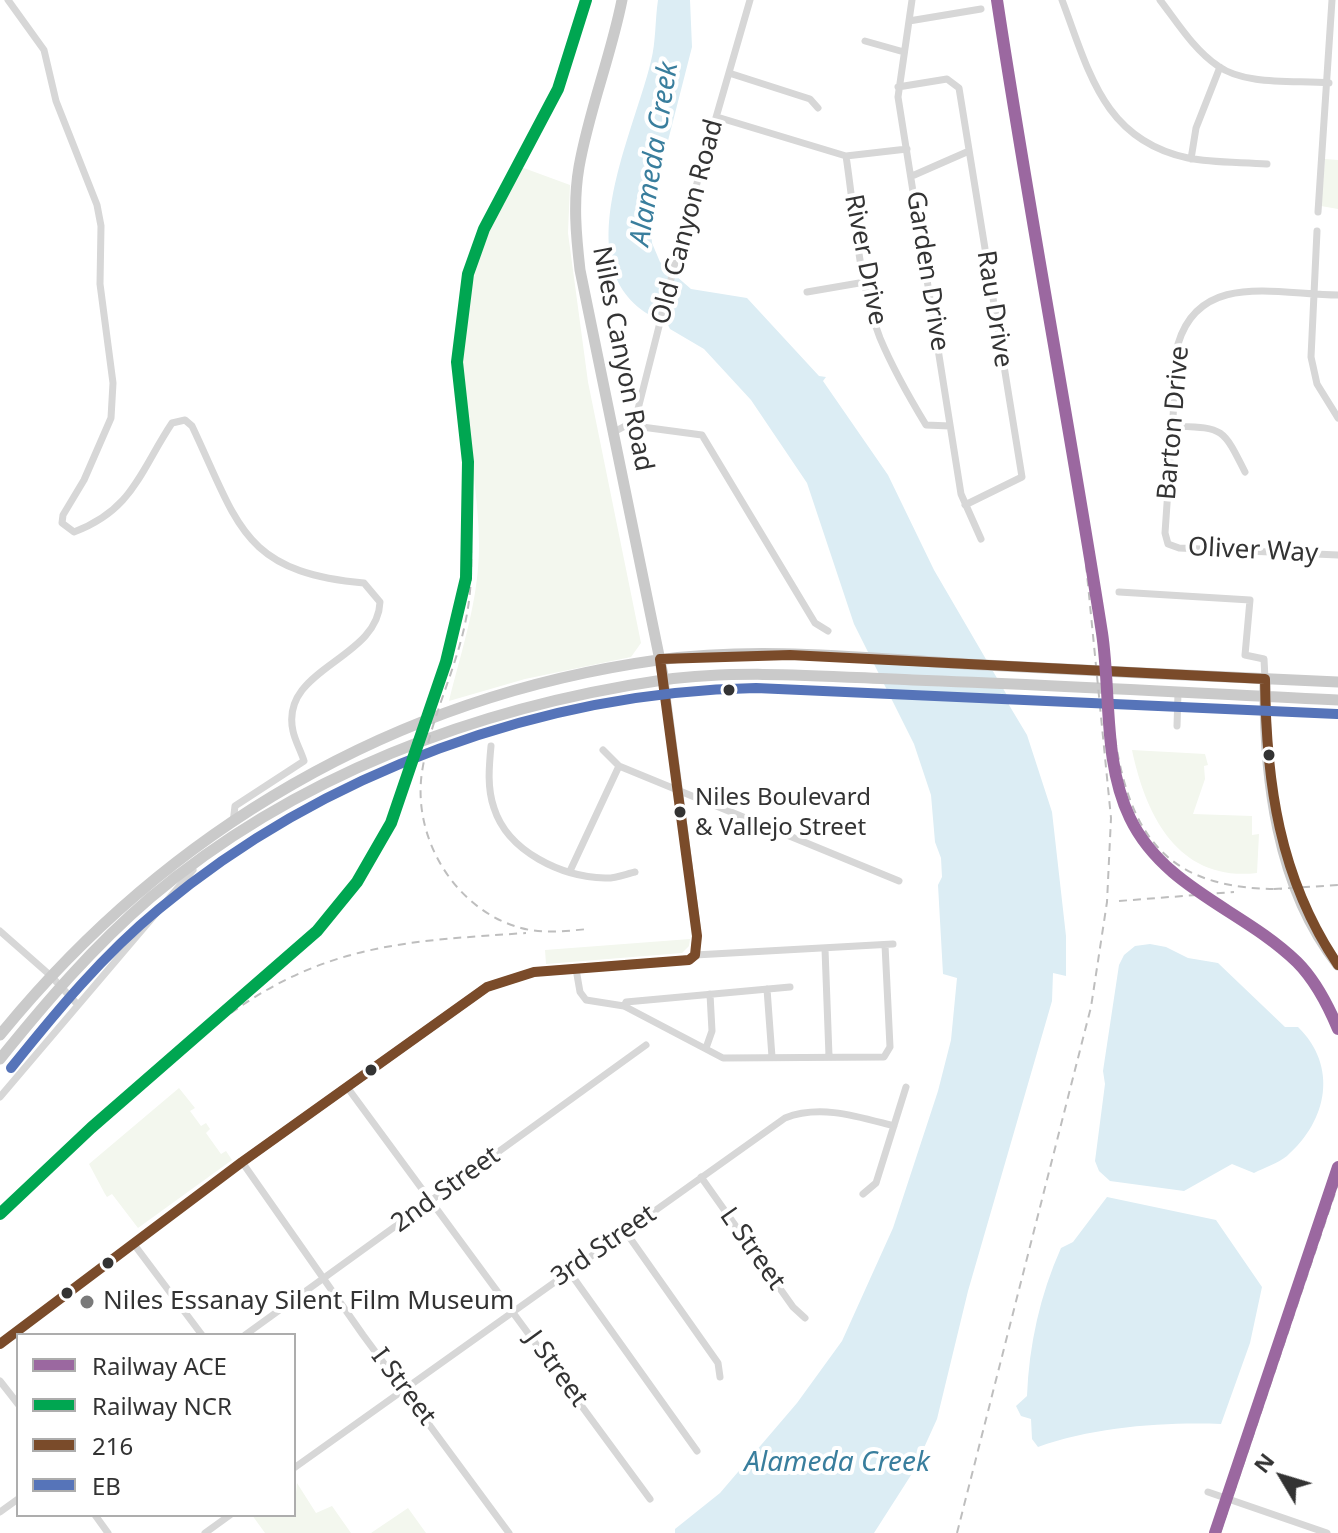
<!DOCTYPE html>
<style>
body{margin:0}
#map{position:relative;width:1338px;height:1533px;overflow:hidden;background:#fff;font-family:"Noto Sans",sans-serif}
canvas{display:block}
.legend{position:absolute;left:16px;top:1333px;width:280px;height:184px;box-sizing:border-box;background:#fff;border:2px solid #adadad;margin:0;padding:10px 14px;list-style:none;font-size:24px;color:#333}
.legend li{display:flex;align-items:center;gap:16px;height:40px}
.legend b{width:40px;border:2px solid #adadad}
.north{position:absolute;left:1242px;top:1437px;width:80px;height:80px;-webkit-text-stroke:6px #fff;paint-order:stroke;rotate:308deg;font-size:22px;font-weight:700;line-height:32px;text-align:center;color:#333}
.north::after{content:'';display:block;margin:auto;width:28px;height:36px;background:#333;clip-path:polygon(50% 0,100% 100%,50% 72%,0 100%)}
</style>
<div id="map">
<canvas width="1338" height="1533"></canvas>
<ul class="legend">
<li><b style="height:10px;background:#9b68a0"></b>Railway ACE</li>
<li><b style="height:10px;background:#00a651"></b>Railway NCR</li>
<li><b style="height:10px;background:#7a4b2a"></b>216</li>
<li><b style="height:10px;background:#5674b9"></b>EB</li>
</ul>
<div class="north">N</div>
</div>
<script>
const context = document.querySelector('canvas').getContext('2d');
context.lineJoin = 'round';
function fillPath(path, color) {
  context.fillStyle = color;
  context.fill(path, 'evenodd');
}
function stroke(path, color, width, dash) {
  context.strokeStyle = color;
  context.lineWidth = width;
  context.lineCap = dash ? 'butt' : 'round';
  context.setLineDash(dash || []);
  context.stroke(path);
}
function drawText(font, color, halo, rows, align = 'center') {
  context.font = font + ' "Noto Sans",sans-serif';
  context.lineWidth = 8;
  context.setLineDash([]);
  context.textBaseline = 'middle';
  context.strokeStyle = halo;
  context.fillStyle = color;
  for (const [text, x, y, turn = 0] of rows) {
    context.save();
    context.translate(x, y);
    context.rotate((+turn || 0) * Math.PI / 180);
    context.textAlign = isNaN(turn) ? turn : align;
    if (halo) context.strokeText(text, 0, 0);
    context.fillText(text, 0, 0);
    context.restore();
  }
}
const green = new Path2D(`
 M 1325,159 L 1338,160 L 1338,209 L 1321,206 Z
 M 521,167 L 570,185 L 568,233 L 588,382 L 641,643 L 631,657 L 525,679 L 449,701 C 462,648 479,600 479,545 C 479,493 467,440 463,387 C 457,306 482,237 521,167 Z
 M 1132,750 L 1205,754 L 1208,765 L 1204,766 L 1205,779 L 1193,814 L 1252,816 L 1252,835 L 1259,834 L 1257,873 C 1179,882 1146,817 1132,750 Z
 M 690,939 L 689,946 L 682,953 L 546,964 L 545,950 Z
 M 179,1088 L 195,1108 L 190,1111 L 201,1126 L 206,1123 L 210,1129 L 206,1133 L 221,1154 L 226,1151 L 232,1160 L 138,1228 L 112,1194 L 107,1197 L 105,1194 L 89,1164 Z
 M 297,1483 L 316,1513 L 332,1506 L 351,1533 L 265,1533 L 252,1515 L 294,1515 Z
 M 408,1508 L 426,1533 L 371,1533 Z`);
const water = new Path2D(`
 M 658,0 L 690,0 L 692,47 L 650,211 L 652,243 L 660,262 L 691,289 L 747,298 L 819,376 L 826,377 L 823,381 L 888,475 L 934,570 L 1008,697 L 1009,705 L 1027,735 L 1052,812 L 1066,936 L 1066,976 L 1053,973 L 1052,1001 L 968,1291 L 937,1419 L 913,1472 L 874,1533 L 675,1533 L 675,1529 L 720,1493 L 797,1403 L 842,1341 L 893,1228 L 938,1091 L 951,1040 L 957,978 L 943,974 L 938,885 L 942,877 L 941,858 L 935,842 L 931,795 L 914,744 L 854,624 L 807,483 L 751,400 L 704,349 L 670,329 L 667,323 C 558,282 632,141 651,61 C 656,42 655,20 658,0 Z
 M 1150,944 L 1166,947 L 1188,958 L 1218,963 L 1285,1027 L 1298,1027 C 1338,1066 1328,1120 1287,1156 C 1278,1163 1264,1168 1254,1173 L 1232,1164 L 1184,1191 L 1110,1181 L 1099,1171 L 1095,1161 L 1105,1084 L 1103,1071 L 1119,965 L 1124,955 L 1135,946 Z
 M 1107,1197 L 1216,1220 L 1262,1287 L 1250,1343 L 1221,1424 C 1162,1422 1094,1427 1038,1447 L 1032,1439 L 1031,1419 L 1021,1416 L 1016,1406 L 1027,1396 C 1029,1345 1040,1295 1061,1248 L 1073,1242 Z`);
const minor = new Path2D(`
 M 8,0 L 44,50 L 56,101 L 97,205 L 101,226 L 100,284 L 113,383 L 111,418 L 84,480 L 63,515 L 62,523 L 74,532 C 133,510 140,471 172,423 L 185,420 L 192,426 C 239,525 242,572 364,583 L 380,602 C 378,660 279,668 293,731 C 295,741 301,751 304,761 L 235,806 L 233,823
 M 912,0 L 898,97 L 961,494 L 981,539
 M 1062,0 C 1089,71 1103,140 1188,158 C 1213,163 1242,162 1267,164
 M 1160,0 C 1177,22 1194,50 1218,66 C 1246,86 1296,80 1329,83
 M 909,21 L 981,9
 M 865,41 L 904,52
 M 729,73 L 810,99 L 818,108
 M 898,87 L 947,79 L 959,88 L 1022,477 L 965,505
 M 717,117 L 846,156 L 907,149
 M 846,156 C 855,215 858,282 880,338 C 893,369 909,397 926,425 L 950,426
 M 1191,159 L 1196,128 L 1220,67
 M 912,176 L 969,151
 M 1318,212 L 1332,0
 M 1317,231 L 1311,357 L 1317,384 L 1338,418
 M 807,292 L 865,282
 M 1338,295 C 1279,295 1200,270 1178,344 L 1165,533 L 1168,544 L 1179,548 L 1338,555
 M 627,425 L 702,435 L 815,623 L 828,631
 M 1172,426 C 1223,428 1222,426 1245,472
 M 612,433 L 627,425 L 638,409 L 684,228 L 750,0
 M 1119,592 L 1250,600 L 1245,655 L 1264,659 L 1265,679
 M 1177,726 L 1178,693
 M 491,746 C 489,767 487,788 494,808 C 508,852 562,877 605,878 C 614,879 626,874 635,872
 M 603,750 L 619,766 L 899,881
 M 570,871 L 619,766
 M 0,931 L 51,976 L 78,1005
 M 825,949 L 829,1056
 M 695,955 L 893,944
 M 576,969 L 580,992 L 586,1000 L 624,1006 L 723,1058 L 884,1057 L 890,1047 L 885,945
 M 767,989 L 772,1057
 M 624,1006 L 626,1002 L 790,987
 M 706,1048 L 712,1031 L 710,994
 M 347,1087 L 650,1499
 M 0,1097 L 193,870
 M 242,1162 L 363,1335 L 509,1533
 M 701,1177 L 793,1307 L 805,1318
 M 863,1194 L 876,1183 L 906,1087
 M 625,1231 L 718,1363 L 720,1377
 M 133,1243 L 202,1335
 M 568,1270 L 697,1451
 M 245,1335 L 646,1045
 M 0,1381 L 18,1404
 M 294,1468 L 785,1118 C 821,1104 859,1117 894,1126
 M 1208,1492 L 1327,1533
 M 0,1512 L 18,1499
 M 95,1515 L 108,1533
 M 205,1533 L 230,1515`);
const secondary = new Path2D(`
 M 664,680 L 696,926
 M 0,1344 L 242,1162 L 487,987 L 534,972 L 689,960 L 695,955 L 697,936`);
const primary = new Path2D(`
 M 622,0 C 611,56 589,110 579,167 C 573,202 576,235 580,270 L 664,680
 M 1265,679 C 1264,776 1276,887 1338,965
 M 0,1035 C 168,829 394,697 658,660 C 758,646 864,658 965,664 C 1089,671 1214,676 1338,682
 M 0,1059 C 46,1002 94,946 150,898 C 294,776 477,707 663,680 C 742,669 833,677 913,680 C 1055,685 1196,693 1338,700`);
const rail = new Path2D(`
 M 469,503 C 471,543 474,580 466,619 C 456,671 430,719 422,772 C 412,838 455,910 521,928 C 543,934 566,931 588,929
 M 1115,738 C 1131,843 1173,890 1282,889
 M 1274,889 L 1338,885
 M 1119,901 L 1234,892
 M 231,1013 C 329,943 411,941 526,933
 M 957,1533 L 1091,1007 L 1107,902 L 1111,818 L 1084,544
 M 1220,1533 L 1338,1184`);
const bus1 = new Path2D(`
 M 695,955 L 697,936 L 660,659 L 790,655 L 1265,679 C 1266,782 1279,878 1338,965
 M 0,1344 L 242,1162 L 487,987 L 534,972 L 689,960 L 695,955`);
const bus2 = new Path2D(`
 M 11,1068 C 56,1012 103,955 159,909 C 323,772 543,692 756,688 L 1337,714`);
const rail1 = new Path2D(`
 M 997,0 C 1029,212 1069,422 1102,633 C 1111,693 1103,762 1130,818 C 1164,889 1244,910 1297,962 C 1316,981 1328,1005 1338,1029
 M 1215,1533 L 1338,1167`);
const rail2 = new Path2D(`
 M 0,1214 L 91,1128 L 317,931 L 357,882 L 391,823 L 446,662 L 466,578 L 468,462 L 457,362 L 468,274 L 484,229 L 558,89 L 586,0`);
const markers = [
 [729,690,7,"#333"],
 [1269,755,7,"#333"],
 [680,812,7,"#333"],
 [371,1070,7,"#333"],
 [108,1263,7,"#333"],
 [67,1293,7,"#333"],
 [87,1302,8,"#7a7a7a"]
];
const busNames = [
 ["Niles Boulevard",695,798],
 ["& Vallejo Street",695,828]
];
const streetNames = [
 ["Old Canyon Road",688,222,-75],
 ["River Drive",865,260,79],
 ["Garden Drive",927,271,81],
 ["Rau Drive",994,309,81],
 ["Niles Canyon Road",622,359,79],
 ["Barton Drive",1174,423,-85],
 ["Oliver Way",1253,551,3],
 ["2nd Street",446,1190,-36],
 ["3rd Street",604,1246,-35],
 ["L Street",752,1249,55],
 ["J Street",556,1369,54],
 ["I Street",403,1387,53]
];
const poiNames = [
 ["Niles Essanay Silent Film Museum",103,1302]
];
const waterNames = [
 ["Alameda Creek",655,154,-81],
 ["Alameda Creek",837,1463]
];
fillPath(green, '#f3f7ee');
fillPath(water, '#dcedf4');
stroke(minor, '#d7d7d7', 7);
stroke(secondary, '#d0d0d0', 9);
stroke(primary, '#cacaca', 11);
stroke(rail, '#bebebe', 2, [8, 6]);
stroke(bus1, '#7a4b2a', 10);
stroke(bus2, '#5674b9', 10);
stroke(rail1, '#9b68a0', 12);
stroke(rail2, '#00a651', 12);
for (const [x, y, r, color] of markers) {
  const dot = new Path2D();
  dot.arc(x, y, r, 0, 2 * Math.PI);
  context.fillStyle = color;
  context.fill(dot);
  stroke(dot, '#fff', 3);
}
drawText('24px', '#333', '#fff', busNames, 'left');
drawText('26px', '#333', '#fff', streetNames);
drawText('26px', '#333', '#fff', poiNames, 'left');
drawText('italic 28px', '#397e9d', '#fff', waterNames);
</script>
